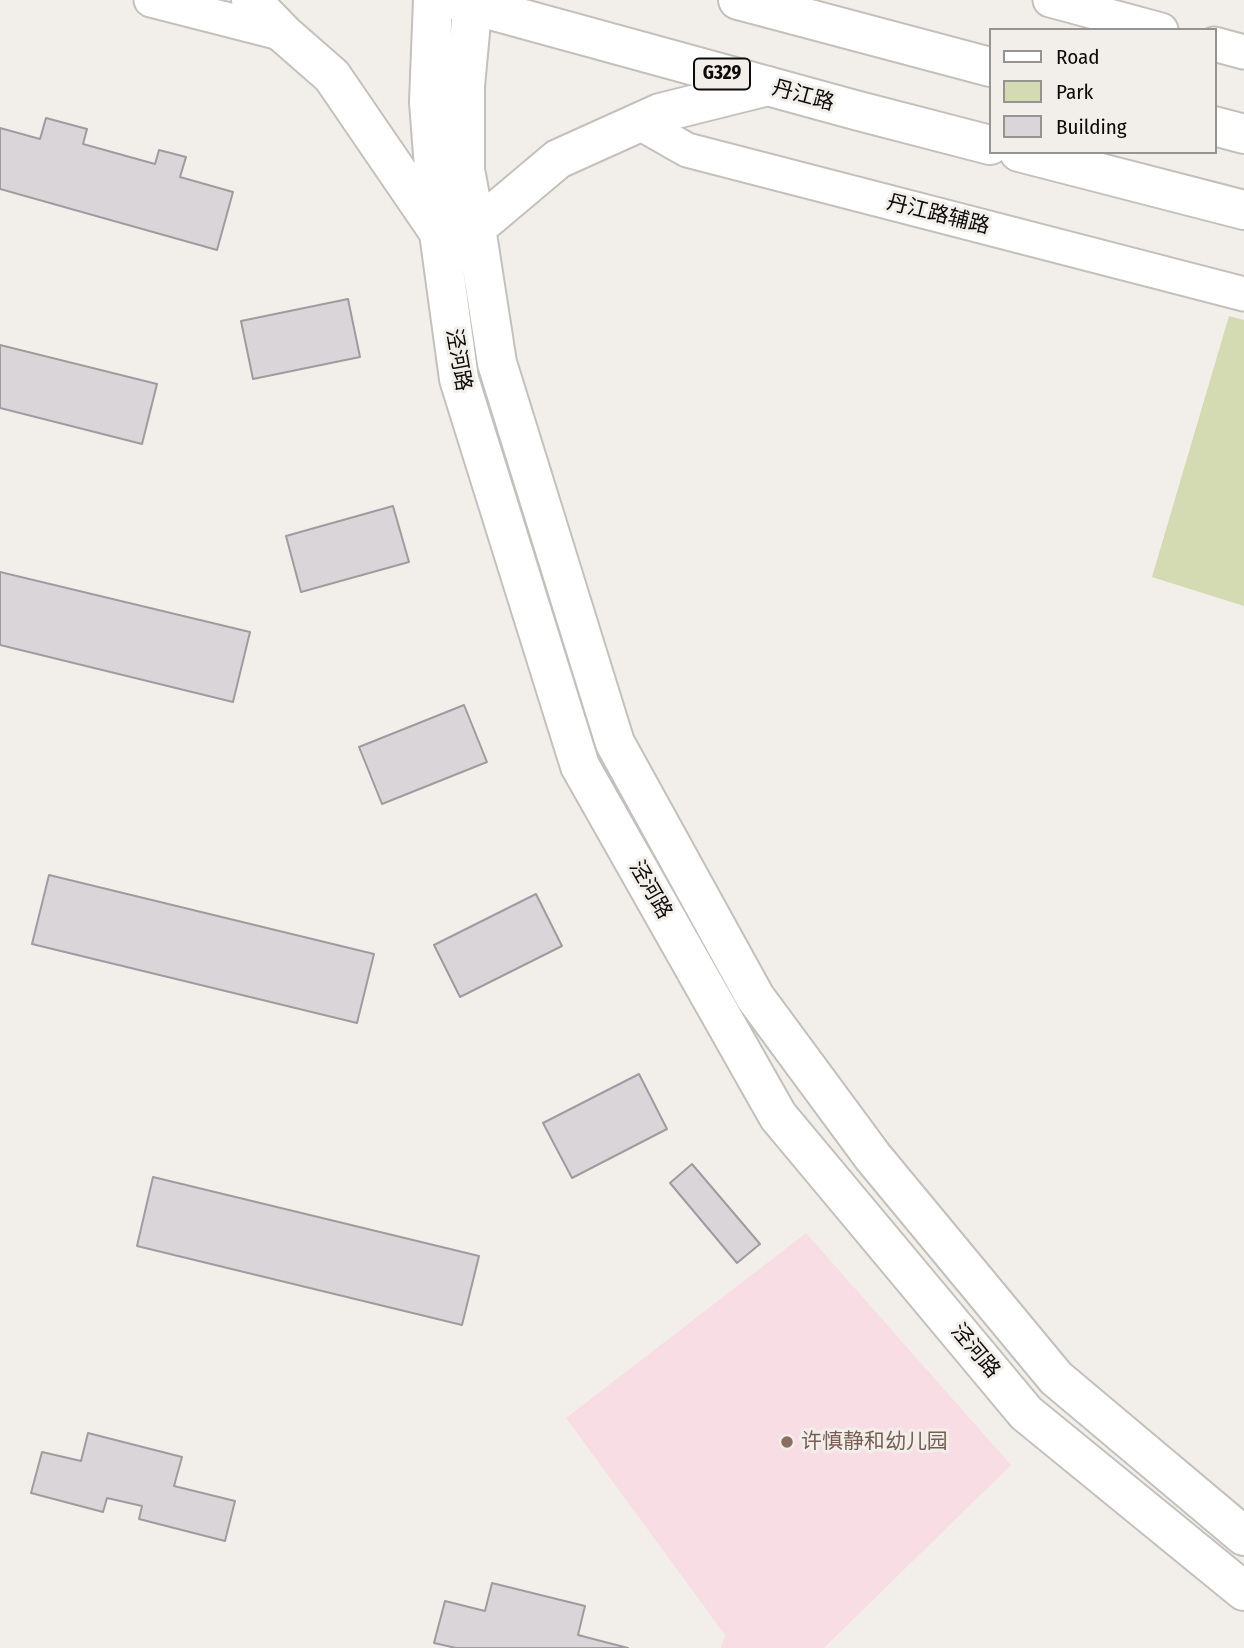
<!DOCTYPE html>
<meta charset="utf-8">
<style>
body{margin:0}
#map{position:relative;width:1244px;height:1648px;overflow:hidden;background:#f2efea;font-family:"Fira Sans Condensed",sans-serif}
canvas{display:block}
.legend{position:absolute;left:989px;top:28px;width:228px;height:126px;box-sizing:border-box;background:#f2efea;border:2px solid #969490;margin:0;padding:9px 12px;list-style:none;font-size:21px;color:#0c0b0a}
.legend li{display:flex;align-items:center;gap:14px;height:35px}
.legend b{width:35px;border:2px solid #969490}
</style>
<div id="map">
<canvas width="1244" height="1648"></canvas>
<ul class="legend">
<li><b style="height:9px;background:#fff"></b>Road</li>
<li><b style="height:19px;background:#d4dab2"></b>Park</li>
<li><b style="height:19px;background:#dad5d9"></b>Building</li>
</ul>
</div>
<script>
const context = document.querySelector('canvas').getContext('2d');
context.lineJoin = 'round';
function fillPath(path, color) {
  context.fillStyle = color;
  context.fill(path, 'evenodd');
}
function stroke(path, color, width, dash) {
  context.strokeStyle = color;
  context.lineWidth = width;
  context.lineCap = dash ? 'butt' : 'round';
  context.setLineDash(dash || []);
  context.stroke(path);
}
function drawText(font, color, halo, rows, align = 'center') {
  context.font = font + ' "Fira Sans Condensed","Noto Sans SC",sans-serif';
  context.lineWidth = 6;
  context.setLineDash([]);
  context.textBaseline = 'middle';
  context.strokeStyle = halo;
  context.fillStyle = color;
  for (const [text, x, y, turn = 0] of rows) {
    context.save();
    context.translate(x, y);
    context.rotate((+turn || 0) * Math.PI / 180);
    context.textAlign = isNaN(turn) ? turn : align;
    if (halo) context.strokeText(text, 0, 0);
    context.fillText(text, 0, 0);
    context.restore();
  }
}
const education = new Path2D(`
 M 806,1233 L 1011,1465 L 824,1648 L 721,1648 L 725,1635 L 566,1418 Z`);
const green = new Path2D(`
 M 1229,316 L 1244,320 L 1244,606 L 1152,577 Z`);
const building = new Path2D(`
 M 46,118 L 87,129 L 83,144 L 155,164 L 159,150 L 186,157 L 180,177 L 233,192 L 217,250 L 0,189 L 0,128 L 40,139 Z
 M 348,299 L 360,357 L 253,379 L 241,321 Z
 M 0,345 L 157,384 L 142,444 L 0,408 Z
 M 393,506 L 409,562 L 301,592 L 286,536 Z
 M 0,572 L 250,632 L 233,702 L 0,645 Z
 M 464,705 L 487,762 L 382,804 L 359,747 Z
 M 49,875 L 374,954 L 357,1023 L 32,944 Z
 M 536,894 L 562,946 L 460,997 L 434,945 Z
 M 639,1074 L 667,1129 L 572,1178 L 543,1123 Z
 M 692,1164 L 760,1244 L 737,1263 L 670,1183 Z
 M 153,1177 L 479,1256 L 462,1325 L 137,1246 Z
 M 88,1433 L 182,1457 L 174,1486 L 235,1501 L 225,1541 L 139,1519 L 142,1506 L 107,1498 L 103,1512 L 31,1493 L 42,1452 L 81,1461 Z
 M 492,1583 L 585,1606 L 578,1635 L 628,1648 L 456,1648 L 434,1643 L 445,1601 L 485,1611 Z`);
const minor = new Path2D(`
 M 151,0 L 284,34
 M 1050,0 L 1161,30
 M 1214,44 L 1244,52
 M 638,122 L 687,150 L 1244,294`);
const tertiary = new Path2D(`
 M 251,0 L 284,34 L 332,76 L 438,231
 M 433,0 L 429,102 L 439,233 L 459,379 L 580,766 L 778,1116 L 1026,1413 L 1244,1591
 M 473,0 L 465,86 L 465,170 L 476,228 L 497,363 L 615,743 L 755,997 L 873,1157 L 1056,1378 L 1244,1536
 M 476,228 L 558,159 L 660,113 L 768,86`);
const trunk = new Path2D(`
 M 454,0 L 855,110 L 990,145
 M 738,0 L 990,67
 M 1214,126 L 1244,134
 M 1019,152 L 1244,210`);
const markers = [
 [787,1442,7,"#8d6e63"]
];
const shields = [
 [722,74,56]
];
const shieldNames = [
 ["G329",722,74]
];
const streetNames = [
 ["丹江路",803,96,15],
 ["丹江路辅路",938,215,14],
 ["泾河路",458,360,80],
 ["泾河路",650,890,60],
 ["泾河路",975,1351,50]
];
const educationNames = [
 ["许慎静和幼儿园",801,1442]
];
fillPath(education, '#f8dee4');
fillPath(green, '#d4dab2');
fillPath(building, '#dad5d9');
stroke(building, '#9f9b9f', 2);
stroke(minor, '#c4c1bc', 37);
stroke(tertiary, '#c4c1bc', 42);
stroke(trunk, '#c4c1bc', 42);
stroke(minor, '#fff', 33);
stroke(tertiary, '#fff', 38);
stroke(trunk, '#fff', 38);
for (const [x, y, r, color] of markers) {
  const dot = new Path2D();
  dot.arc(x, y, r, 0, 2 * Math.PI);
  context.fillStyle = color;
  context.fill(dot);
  stroke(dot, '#f2efea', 2.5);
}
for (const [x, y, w] of shields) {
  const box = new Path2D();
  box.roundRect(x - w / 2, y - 15.5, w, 31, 5);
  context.fillStyle = '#f2efea';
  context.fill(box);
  stroke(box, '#0c0b0a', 2);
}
drawText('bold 19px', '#0c0b0a', null, shieldNames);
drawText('21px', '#0c0b0a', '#f2efea', streetNames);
drawText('21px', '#785e54', '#f2efea', educationNames, 'left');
</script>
